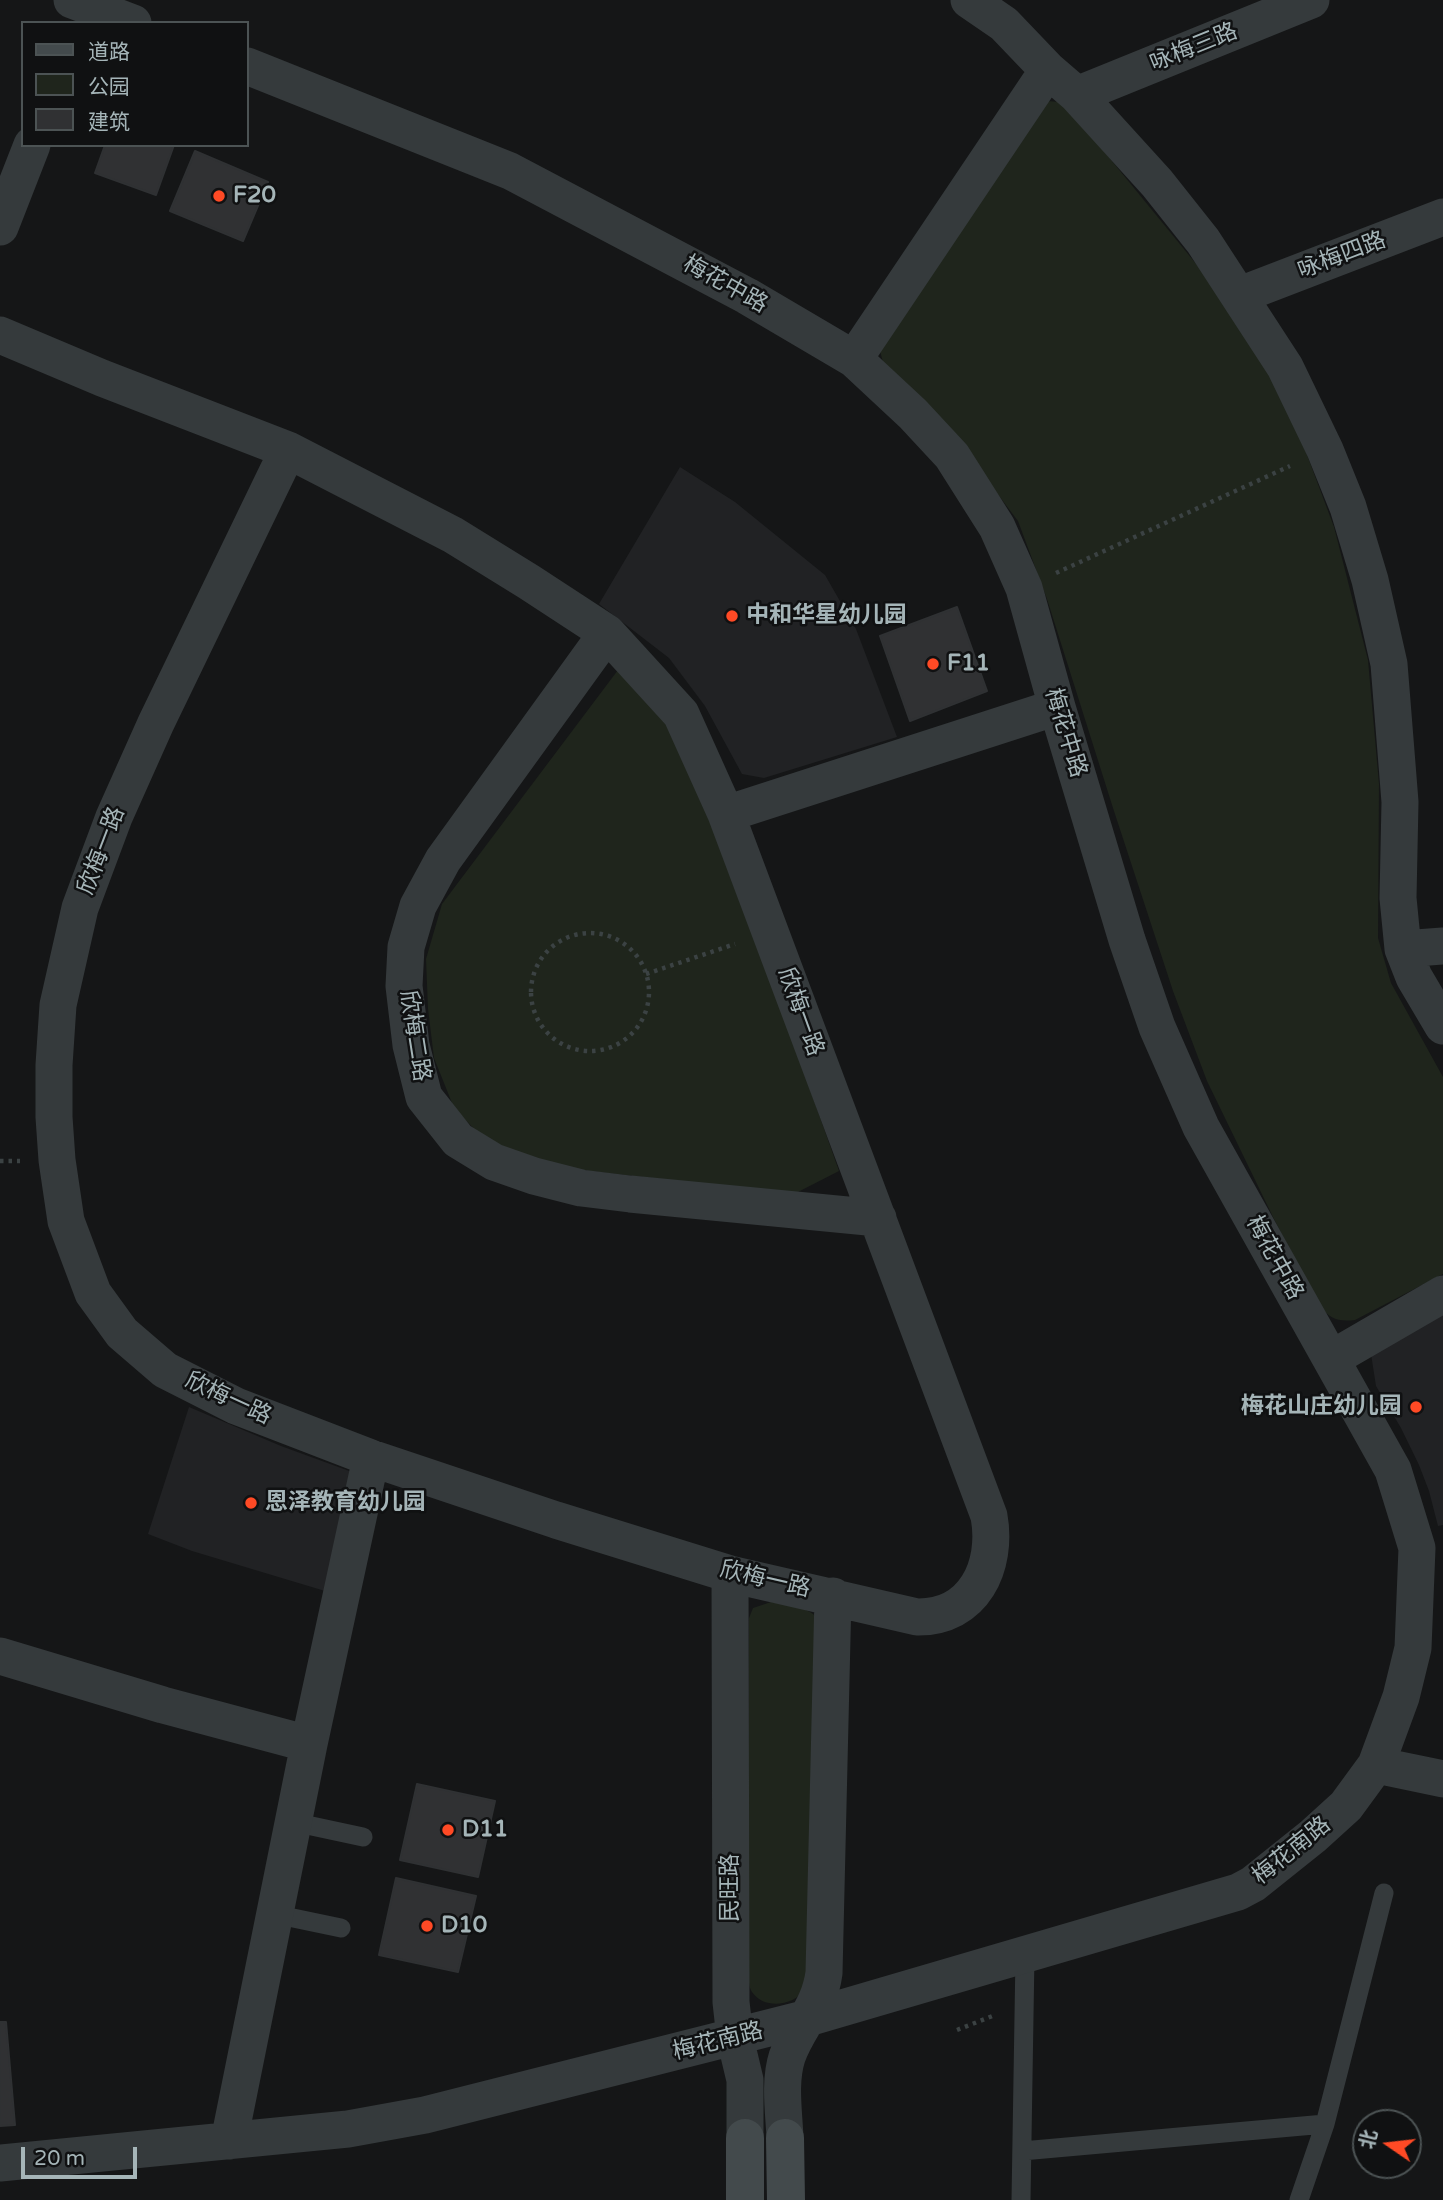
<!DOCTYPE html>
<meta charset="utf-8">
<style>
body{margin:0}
#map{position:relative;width:1443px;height:2200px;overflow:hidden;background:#151617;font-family:"Varela Round","Noto Sans SC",sans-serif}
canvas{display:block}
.legend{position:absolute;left:21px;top:21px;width:228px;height:126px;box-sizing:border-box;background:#101112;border:2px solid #4c5354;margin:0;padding:9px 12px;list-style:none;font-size:21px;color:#a5b5b8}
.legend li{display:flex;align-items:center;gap:14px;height:35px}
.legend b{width:35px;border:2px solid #4c5354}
.north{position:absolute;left:1352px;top:2109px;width:70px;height:70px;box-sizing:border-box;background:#101112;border:2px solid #4c5354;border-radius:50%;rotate:284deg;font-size:19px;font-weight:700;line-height:28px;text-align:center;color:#a5b5b8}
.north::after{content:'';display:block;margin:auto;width:24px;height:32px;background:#ff4a25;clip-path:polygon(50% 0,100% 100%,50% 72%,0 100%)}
.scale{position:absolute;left:21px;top:2147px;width:116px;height:32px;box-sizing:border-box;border:4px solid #a5b5b8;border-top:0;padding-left:9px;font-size:21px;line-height:24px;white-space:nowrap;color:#a5b5b8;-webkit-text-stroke:5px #101112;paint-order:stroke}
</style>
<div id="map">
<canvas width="1443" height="2200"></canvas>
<ul class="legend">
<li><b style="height:9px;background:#434a4c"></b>道路</li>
<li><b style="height:19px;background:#1f251c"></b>公园</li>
<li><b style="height:19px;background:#303133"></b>建筑</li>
</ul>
<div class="north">北</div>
<div class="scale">20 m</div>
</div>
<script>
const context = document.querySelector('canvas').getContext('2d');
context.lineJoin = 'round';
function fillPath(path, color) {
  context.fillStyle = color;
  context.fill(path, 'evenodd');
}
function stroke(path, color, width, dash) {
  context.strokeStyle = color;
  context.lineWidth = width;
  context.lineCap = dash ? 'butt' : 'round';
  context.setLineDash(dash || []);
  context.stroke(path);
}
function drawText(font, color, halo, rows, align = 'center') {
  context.font = font + ' "Varela Round","Noto Sans SC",sans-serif';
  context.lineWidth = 5;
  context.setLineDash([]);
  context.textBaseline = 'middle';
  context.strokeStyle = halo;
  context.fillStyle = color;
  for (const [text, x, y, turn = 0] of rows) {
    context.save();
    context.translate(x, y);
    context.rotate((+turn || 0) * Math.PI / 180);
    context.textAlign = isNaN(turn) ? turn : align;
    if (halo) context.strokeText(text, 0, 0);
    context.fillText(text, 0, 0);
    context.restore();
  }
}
const built = new Path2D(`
 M 680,467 L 735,502 L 825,575 L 856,629 L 897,737 L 764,778 L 742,774 L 705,706 L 669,658 L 599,604 Z
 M 1443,1310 L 1443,1525 L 1438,1526 L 1429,1491 L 1419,1465 L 1401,1428 L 1376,1386 L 1371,1354 Z
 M 189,1407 L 281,1446 L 352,1472 L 325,1591 L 192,1551 L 148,1534 Z`);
const green = new Path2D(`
 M 1047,101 L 1060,102 L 1071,111 L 1242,320 L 1288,404 L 1334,527 L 1368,660 L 1379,784 L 1378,938 L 1391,983 L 1443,1077 L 1443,1274 L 1355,1320 C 1338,1322 1330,1319 1320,1306 L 1274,1219 L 1207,1081 L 1173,991 L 1113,808 L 1047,599 L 1018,521 L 959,443 L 884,366 L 880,351 Z
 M 618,670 L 666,714 L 752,925 L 839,1171 L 794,1194 L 563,1168 L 521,1157 L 480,1135 L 454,1108 L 434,1058 L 428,1009 L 426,959 L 442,904 Z
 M 771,1602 C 789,1605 806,1606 819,1619 L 815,1956 C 812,1966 810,1980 805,1989 C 794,2006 764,2010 752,1992 C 749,1988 749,1981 748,1976 L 749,1618 L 753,1608 Z`);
const building = new Path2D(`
 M 105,145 L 174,145 L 156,195 L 95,173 Z
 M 195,151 L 268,182 L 243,241 L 170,211 Z
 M 957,607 L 987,691 L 910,721 L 880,636 Z
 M 417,1784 L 495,1801 L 478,1877 L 400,1860 Z
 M 396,1878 L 476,1896 L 458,1972 L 379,1955 Z
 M 0,2022 L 6,2022 L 15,2125 L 0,2126 Z`);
const path = new Path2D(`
 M 1056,573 L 1290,466
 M531 992a59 59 0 1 1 118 0a59 59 0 1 1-118 0Z
 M 646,974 L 735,944
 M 0,1161 L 20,1161
 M 957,2030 L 995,2015`);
const lane = new Path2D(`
 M 293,1822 L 363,1837
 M 274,1914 L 341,1928
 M 1022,2151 L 1325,2124
 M 1021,2200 L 1025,1955
 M 1299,2200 L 1325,2124 L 1384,1893`);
const street = new Path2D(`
 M 72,0 L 133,23
 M 969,0 L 1004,24 L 1048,70 L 1077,95 L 1157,183 L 1203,241 L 1285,367 L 1325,450 L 1348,507 L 1370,580 L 1389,664 L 1400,802 L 1398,898 L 1403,949 L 1414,977 L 1443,1026
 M 1077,95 L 1311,0
 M 0,227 L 32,145
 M 1240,295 L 1443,217
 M 0,335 L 102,378 L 288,450 L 453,535 L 529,582 L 607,633 L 681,714 L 726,814 L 989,1516 C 998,1566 974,1618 917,1617 L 730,1574 L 556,1520 L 371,1458 L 236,1406 L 165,1370 L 122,1333 L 93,1293 L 66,1221 L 57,1160 L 54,1117 L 54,1065 L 58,1005 L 80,908 L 114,817 L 156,723 L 288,450
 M 854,359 L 1048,70
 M 607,633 L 443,860 L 418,906 L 406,947 L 404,986 L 411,1045 L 424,1097 L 458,1140 L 494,1162 L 534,1176 L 581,1188 L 630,1194 L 878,1218
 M 726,814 L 1057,707
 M 1403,949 L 1443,946
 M 1331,1359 L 1443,1294
 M 730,1574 L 731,2002 L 735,2038 L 745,2080 L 745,2138
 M 0,1656 L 163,1705 L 309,1744
 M 1376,1765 L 1443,1779
 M 785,2138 C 784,2113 779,2082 787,2057 C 798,2025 819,2010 824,1973 L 833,1596
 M 229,2141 L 309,1744 L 371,1458
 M 0,2163 L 348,2129 L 425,2115 L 808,2018 L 1238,1892 L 1253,1884 L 1313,1836 L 1346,1806 L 1376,1765 L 1401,1697 L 1413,1648 L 1417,1548 L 1393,1470 L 1201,1127 L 1157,1027 L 1127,940 L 1057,707 L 1024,588 L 997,527 L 952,456 L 913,414 L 854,359 L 747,296 L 510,171 L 247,66`);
const secondary = new Path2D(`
 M 745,2138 L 745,2200
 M 785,2138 L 786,2200`);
const markers = [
 [219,196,7,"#ff4a25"],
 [732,616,7,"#ff4a25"],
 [933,664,7,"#ff4a25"],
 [1416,1407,7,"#ff4a25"],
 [251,1503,7,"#ff4a25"],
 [448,1830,7,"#ff4a25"],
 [427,1926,7,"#ff4a25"]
];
const streetNames = [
 ["咏梅三路",1194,48,-22],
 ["咏梅四路",1342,256,-21],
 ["梅花中路",725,285,29],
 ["梅花中路",1065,733,73],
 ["欣梅一路",102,851,-69],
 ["欣梅一路",800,1012,70],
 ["欣梅二路",414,1036,81],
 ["梅花中路",1274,1258,61],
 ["欣梅一路",228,1399,25],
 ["欣梅一路",765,1580,13],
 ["梅花南路",1292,1851,-39],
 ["民旺路",731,1888,-90],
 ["梅花南路",718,2042,-14]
];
const poiNames = [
 ["F20",233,196],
 ["中和华星幼儿园",746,616],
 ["F11",947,664],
 ["梅花山庄幼儿园",1402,1407,"right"],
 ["恩泽教育幼儿园",265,1503],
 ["D11",462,1830],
 ["D10",441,1926]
];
fillPath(built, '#212224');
fillPath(green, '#1f251c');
fillPath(building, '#303133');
stroke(building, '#2f3133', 2);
stroke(path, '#3b4243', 4.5, [3.5, 5]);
stroke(lane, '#353a3c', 19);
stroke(street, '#353a3c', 37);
stroke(secondary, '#434a4c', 38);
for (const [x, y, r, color] of markers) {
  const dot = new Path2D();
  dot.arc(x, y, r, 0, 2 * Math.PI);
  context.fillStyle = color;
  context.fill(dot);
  stroke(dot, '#101112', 2.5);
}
drawText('23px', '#a5b5b8', '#101112', streetNames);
drawText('bold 23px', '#a5b5b8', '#101112', poiNames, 'left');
</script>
